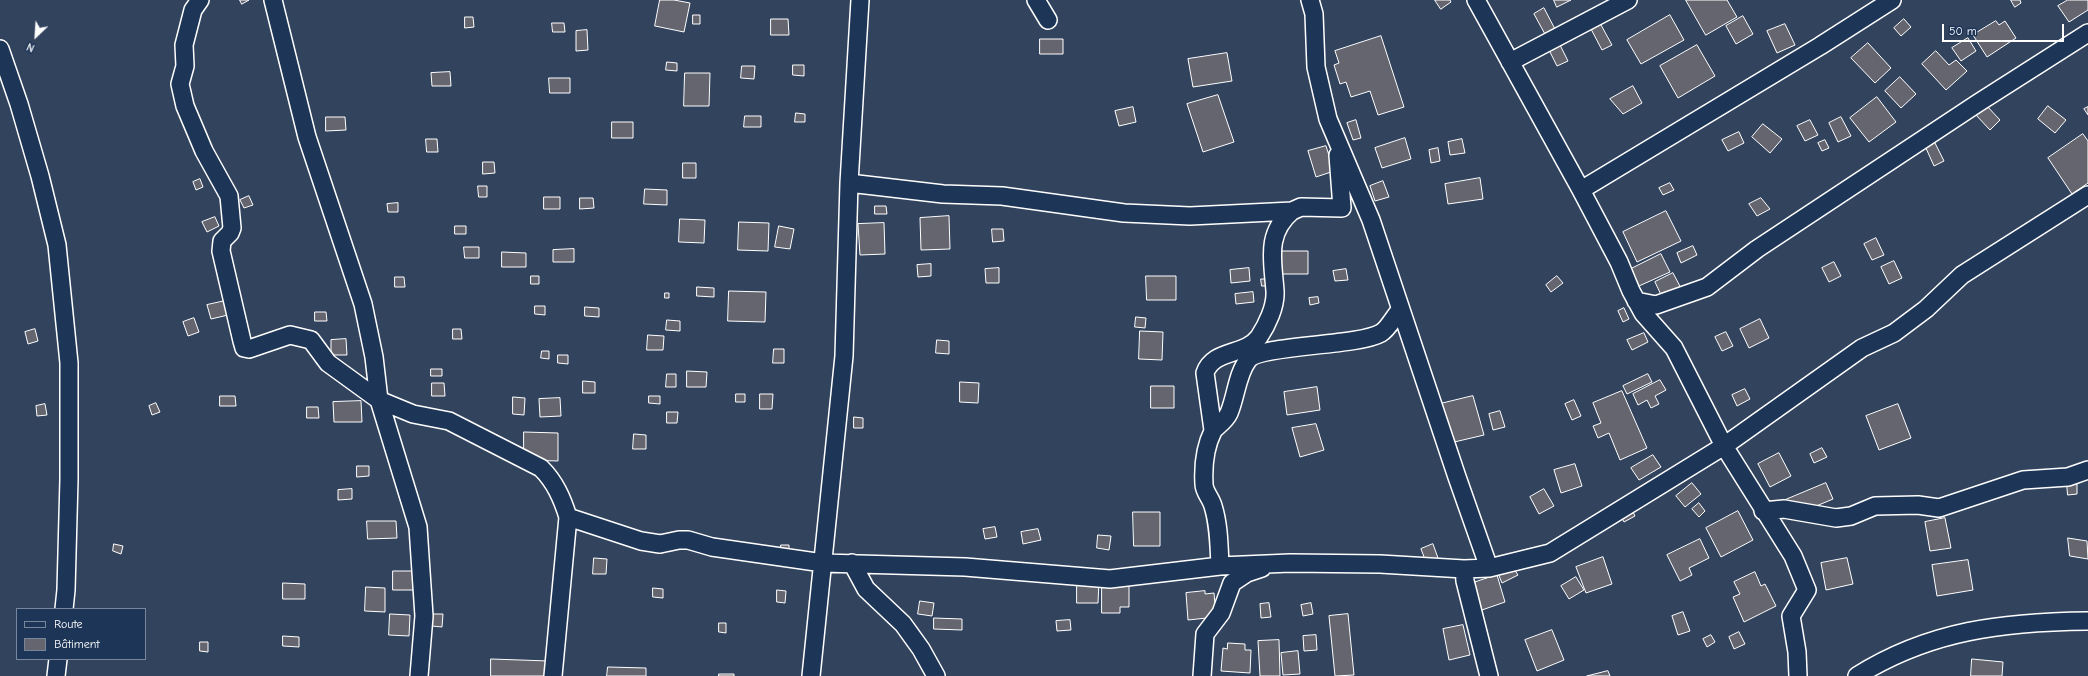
<!DOCTYPE html>
<meta charset="utf-8">
<style>
body{margin:0}
#map{position:relative;width:2088px;height:676px;overflow:hidden;background:#32435e;font-family:"Comic Neue",sans-serif}
canvas{display:block}
.legend{position:absolute;left:16px;top:608px;width:130px;height:52px;box-sizing:border-box;background:#1d3557;border:1px solid #77869a;margin:0;padding:5px 7px;list-style:none;font-size:12px;color:#fff}
.legend li{display:flex;align-items:center;gap:8px;height:20px}
.legend b{width:20px;border:1px solid #77869a}
.north{position:absolute;left:16px;top:16px;width:40px;height:40px;-webkit-text-stroke:3px #1d3557;paint-order:stroke;rotate:205deg;font-size:11px;font-weight:700;line-height:16px;text-align:center;color:#fff}
.north::after{content:'';display:block;margin:auto;width:14px;height:18px;background:#fff;clip-path:polygon(50% 0,100% 100%,50% 72%,0 100%)}
.scale{position:absolute;left:1942px;top:24px;width:122px;height:18px;box-sizing:border-box;border:2px solid #fff;border-top:0;padding-left:5px;font-size:12px;line-height:14px;white-space:nowrap;color:#fff;-webkit-text-stroke:3px #1d3557;paint-order:stroke}
</style>
<div id="map">
<canvas width="2088" height="676"></canvas>
<ul class="legend">
<li><b style="height:5px;background:#1d3557"></b>Route</li>
<li><b style="height:11px;background:#64656e"></b>Bâtiment</li>
</ul>
<div class="north">N</div>
<div class="scale">50 m</div>
</div>
<script>
const context = document.querySelector('canvas').getContext('2d');
context.lineJoin = 'round';
function fillPath(path, color) {
  context.fillStyle = color;
  context.fill(path, 'evenodd');
}
function stroke(path, color, width, dash) {
  context.strokeStyle = color;
  context.lineWidth = width;
  context.lineCap = dash ? 'butt' : 'round';
  context.setLineDash(dash || []);
  context.stroke(path);
}
const building = new Path2D(`
 M 240,0 L 249,0 L 242,4 Z
 M 660,0 L 674,0 L 690,3 L 684,32 L 655,26 Z
 M 1435,0 L 1450,0 L 1451,2 L 1441,9 Z
 M 1554,0 L 1571,0 L 1557,7 Z
 M 1686,0 L 1727,0 L 1737,17 L 1706,35 Z
 M 2011,0 L 2020,0 L 2021,3 L 2015,7 Z
 M 2068,0 L 2088,0 L 2088,10 L 2069,22 L 2058,6 Z
 M 1544,8 L 1556,31 L 1546,36 L 1534,14 Z
 M 693,15 L 700,15 L 700,24 L 693,24 Z
 M 1670,15 L 1684,40 L 1641,64 L 1627,40 Z
 M 1743,16 L 1753,34 L 1736,44 L 1726,26 Z
 M 465,17 L 473,17 L 474,27 L 465,28 Z
 M 771,19 L 788,19 L 789,35 L 771,35 Z
 M 1904,19 L 1911,27 L 1901,36 L 1894,28 Z
 M 1996,21 L 1999,25 L 2005,21 L 2016,38 L 1987,57 L 1973,35 Z
 M 552,23 L 564,23 L 565,32 L 553,32 Z
 M 1785,24 L 1795,45 L 1777,53 L 1767,31 Z
 M 1601,25 L 1612,45 L 1602,50 L 1591,29 Z
 M 587,30 L 588,50 L 576,51 L 576,31 Z
 M 1381,36 L 1404,107 L 1378,115 L 1370,91 L 1351,97 L 1346,82 L 1340,84 L 1334,65 L 1339,63 L 1335,51 Z
 M 1968,38 L 1976,51 L 1961,61 L 1952,48 Z
 M 1040,39 L 1063,39 L 1063,54 L 1040,54 Z
 M 1868,43 L 1891,68 L 1875,83 L 1851,58 Z
 M 1560,45 L 1568,61 L 1557,66 L 1549,50 Z
 M 1697,45 L 1715,76 L 1678,98 L 1660,66 Z
 M 1936,51 L 1949,65 L 1956,60 L 1967,71 L 1946,90 L 1922,64 Z
 M 1227,53 L 1232,81 L 1193,87 L 1188,59 Z
 M 667,62 L 677,63 L 677,71 L 666,70 Z
 M 793,65 L 804,65 L 804,76 L 793,75 Z
 M 742,66 L 755,66 L 754,79 L 741,78 Z
 M 450,72 L 451,86 L 432,86 L 431,73 Z
 M 685,73 L 710,73 L 709,106 L 684,106 Z
 M 1900,77 L 1916,94 L 1901,108 L 1885,91 Z
 M 549,78 L 570,78 L 570,93 L 550,93 Z
 M 1633,86 L 1642,103 L 1623,114 L 1610,99 Z
 M 1218,95 L 1234,142 L 1203,152 L 1187,104 Z
 M 1877,97 L 1896,122 L 1869,142 L 1850,118 Z
 M 1986,105 L 2000,120 L 1990,130 L 1976,115 Z
 M 2048,106 L 2066,120 L 2055,133 L 2038,119 Z
 M 1133,107 L 1136,122 L 1119,126 L 1115,111 Z
 M 2088,107 L 2088,115 L 2084,109 Z
 M 796,113 L 805,114 L 805,122 L 795,122 Z
 M 745,116 L 761,116 L 761,127 L 744,127 Z
 M 326,117 L 345,117 L 346,130 L 326,131 Z
 M 1841,117 L 1851,136 L 1838,142 L 1829,123 Z
 M 1356,120 L 1361,138 L 1353,140 L 1347,123 Z
 M 1810,120 L 1818,135 L 1805,141 L 1797,126 Z
 M 612,122 L 633,122 L 633,138 L 612,138 Z
 M 1763,124 L 1782,139 L 1770,153 L 1752,137 Z
 M 1739,132 L 1744,143 L 1728,151 L 1722,140 Z
 M 2083,134 L 2088,141 L 2088,183 L 2072,194 L 2048,158 Z
 M 1405,138 L 1411,159 L 1382,168 L 1375,148 Z
 M 426,139 L 437,139 L 438,152 L 427,152 Z
 M 1462,139 L 1465,153 L 1450,155 L 1448,142 Z
 M 1825,140 L 1829,148 L 1822,151 L 1818,143 Z
 M 1934,141 L 1944,161 L 1934,166 L 1925,146 Z
 M 1326,146 L 1334,171 L 1316,177 L 1308,151 Z
 M 1438,148 L 1440,161 L 1431,163 L 1429,150 Z
 M 483,162 L 494,162 L 495,173 L 483,174 Z
 M 683,163 L 696,163 L 696,178 L 683,178 Z
 M 1480,178 L 1483,199 L 1448,204 L 1445,184 Z
 M 200,179 L 203,187 L 196,190 L 193,182 Z
 M 1383,181 L 1389,197 L 1375,201 L 1370,186 Z
 M 1670,183 L 1674,190 L 1663,195 L 1659,188 Z
 M 478,186 L 487,186 L 487,197 L 479,197 Z
 M 645,189 L 667,190 L 667,205 L 644,204 Z
 M 249,196 L 253,205 L 244,208 L 240,200 Z
 M 544,197 L 560,197 L 560,209 L 544,209 Z
 M 580,198 L 593,198 L 594,208 L 580,209 Z
 M 1761,198 L 1770,209 L 1757,216 L 1749,204 Z
 M 398,203 L 398,212 L 388,212 L 387,204 Z
 M 875,206 L 886,206 L 887,214 L 875,214 Z
 M 1666,211 L 1681,241 L 1637,262 L 1623,232 Z
 M 949,216 L 950,249 L 921,250 L 920,218 Z
 M 215,217 L 219,226 L 207,232 L 202,222 Z
 M 680,219 L 705,220 L 704,243 L 679,242 Z
 M 739,222 L 769,223 L 768,251 L 738,250 Z
 M 884,223 L 885,254 L 860,255 L 858,224 Z
 M 455,226 L 466,226 L 466,234 L 455,234 Z
 M 779,226 L 794,229 L 790,249 L 775,247 Z
 M 992,229 L 1003,229 L 1004,241 L 993,242 Z
 M 1876,238 L 1884,255 L 1872,260 L 1864,244 Z
 M 1693,246 L 1697,255 L 1681,263 L 1677,253 Z
 M 464,247 L 479,247 L 479,258 L 465,258 Z
 M 574,249 L 574,262 L 553,262 L 553,250 Z
 M 1278,251 L 1308,251 L 1308,274 L 1278,274 Z
 M 502,252 L 526,253 L 526,267 L 502,267 Z
 M 1661,254 L 1670,272 L 1639,286 L 1631,269 Z
 M 1894,261 L 1902,278 L 1889,284 L 1881,267 Z
 M 1834,262 L 1841,276 L 1829,282 L 1822,268 Z
 M 931,264 L 931,276 L 918,277 L 917,265 Z
 M 999,268 L 999,283 L 986,283 L 985,269 Z
 M 1249,268 L 1250,281 L 1231,283 L 1230,270 Z
 M 1346,269 L 1348,280 L 1335,281 L 1333,271 Z
 M 1673,273 L 1682,290 L 1663,299 L 1655,282 Z
 M 531,276 L 539,276 L 539,284 L 531,284 Z
 M 1146,276 L 1176,276 L 1176,300 L 1147,300 Z
 M 1557,276 L 1563,283 L 1551,292 L 1546,285 Z
 M 395,277 L 404,277 L 405,287 L 395,287 Z
 M 1261,279 L 1268,279 L 1269,286 L 1262,286 Z
 M 697,287 L 714,288 L 714,297 L 697,296 Z
 M 729,291 L 766,292 L 765,322 L 728,321 Z
 M 1253,292 L 1254,302 L 1236,304 L 1235,294 Z
 M 665,293 L 669,293 L 669,298 L 665,298 Z
 M 1318,297 L 1319,303 L 1310,305 L 1309,298 Z
 M 225,301 L 228,315 L 211,319 L 207,305 Z
 M 535,306 L 545,306 L 545,315 L 535,314 Z
 M 585,307 L 599,308 L 599,317 L 585,316 Z
 M 1624,308 L 1629,319 L 1623,322 L 1618,311 Z
 M 315,312 L 326,312 L 327,321 L 315,321 Z
 M 1136,317 L 1146,318 L 1145,328 L 1135,327 Z
 M 194,318 L 199,332 L 188,336 L 183,322 Z
 M 1760,319 L 1769,338 L 1749,348 L 1740,329 Z
 M 667,320 L 680,321 L 680,331 L 666,330 Z
 M 35,329 L 38,341 L 28,344 L 25,332 Z
 M 453,329 L 461,329 L 462,339 L 453,339 Z
 M 1140,331 L 1163,332 L 1162,360 L 1139,359 Z
 M 1726,332 L 1733,346 L 1722,351 L 1715,337 Z
 M 1644,333 L 1648,342 L 1632,350 L 1627,340 Z
 M 648,335 L 664,336 L 663,350 L 647,350 Z
 M 346,339 L 347,355 L 331,355 L 331,340 Z
 M 937,340 L 949,341 L 949,354 L 936,353 Z
 M 774,349 L 784,349 L 784,363 L 773,363 Z
 M 542,351 L 549,351 L 549,359 L 541,358 Z
 M 558,355 L 568,355 L 568,364 L 558,363 Z
 M 431,369 L 442,369 L 442,376 L 431,376 Z
 M 687,371 L 707,372 L 706,387 L 687,387 Z
 M 667,374 L 676,374 L 676,387 L 666,387 Z
 M 1648,374 L 1652,382 L 1627,394 L 1623,386 Z
 M 1660,380 L 1666,390 L 1655,396 L 1659,404 L 1651,408 L 1647,400 L 1638,405 L 1633,394 Z
 M 583,381 L 595,382 L 595,393 L 583,393 Z
 M 960,382 L 979,383 L 978,403 L 960,402 Z
 M 432,383 L 444,383 L 445,396 L 432,396 Z
 M 1151,386 L 1174,386 L 1174,408 L 1151,408 Z
 M 1317,387 L 1320,410 L 1287,415 L 1284,392 Z
 M 1745,389 L 1750,399 L 1737,406 L 1732,395 Z
 M 1622,391 L 1647,448 L 1620,460 L 1609,433 L 1598,438 L 1593,426 L 1601,423 L 1593,403 Z
 M 736,394 L 745,394 L 745,402 L 736,402 Z
 M 760,394 L 773,394 L 772,409 L 760,409 Z
 M 220,396 L 235,396 L 236,406 L 220,406 Z
 M 649,396 L 660,396 L 660,404 L 649,403 Z
 M 1473,396 L 1484,435 L 1450,443 L 1440,404 Z
 M 513,397 L 525,398 L 524,415 L 513,414 Z
 M 560,398 L 561,416 L 540,417 L 539,399 Z
 M 1574,400 L 1581,416 L 1572,420 L 1565,404 Z
 M 361,401 L 362,422 L 334,422 L 333,402 Z
 M 156,403 L 160,412 L 152,415 L 149,406 Z
 M 45,404 L 47,415 L 37,416 L 36,406 Z
 M 1898,404 L 1911,438 L 1879,450 L 1866,416 Z
 M 307,407 L 318,407 L 319,418 L 307,418 Z
 M 1500,411 L 1505,427 L 1493,430 L 1489,414 Z
 M 667,412 L 678,412 L 677,423 L 667,423 Z
 M 854,417 L 863,418 L 863,428 L 854,428 Z
 M 1316,424 L 1324,450 L 1300,457 L 1292,428 Z
 M 524,432 L 558,433 L 558,461 L 524,460 Z
 M 634,434 L 646,435 L 646,449 L 633,449 Z
 M 1822,448 L 1827,457 L 1814,463 L 1810,454 Z
 M 1779,453 L 1791,476 L 1770,487 L 1758,464 Z
 M 1653,455 L 1661,467 L 1639,480 L 1631,468 Z
 M 1575,464 L 1582,486 L 1561,493 L 1554,470 Z
 M 357,466 L 369,466 L 369,476 L 357,477 Z
 M 1692,483 L 1701,494 L 1685,507 L 1676,496 Z
 M 1826,483 L 1833,499 L 1790,517 L 1783,501 Z
 M 2067,484 L 2077,484 L 2077,494 L 2068,495 Z
 M 352,489 L 352,499 L 338,500 L 338,490 Z
 M 1544,489 L 1554,506 L 1539,514 L 1530,497 Z
 M 1699,503 L 1705,511 L 1699,517 L 1692,509 Z
 M 1631,508 L 1635,516 L 1624,522 L 1619,513 Z
 M 1738,511 L 1753,540 L 1721,557 L 1706,528 Z
 M 1133,512 L 1160,512 L 1160,546 L 1134,546 Z
 M 1945,518 L 1951,548 L 1930,551 L 1925,522 Z
 M 367,521 L 396,521 L 397,538 L 368,539 Z
 M 995,527 L 997,537 L 985,539 L 983,529 Z
 M 1038,529 L 1041,540 L 1023,544 L 1021,532 Z
 M 1098,535 L 1111,536 L 1109,550 L 1097,548 Z
 M 2068,538 L 2087,541 L 2088,559 L 2070,556 Z
 M 1700,539 L 1709,558 L 1689,568 L 1692,575 L 1680,581 L 1667,555 Z
 M 114,544 L 123,546 L 121,554 L 113,551 Z
 M 1433,544 L 1438,558 L 1426,562 L 1421,549 Z
 M 781,545 L 789,545 L 789,553 L 781,553 Z
 M 1603,557 L 1612,584 L 1586,593 L 1576,567 Z
 M 594,558 L 607,559 L 606,574 L 593,574 Z
 M 1847,558 L 1853,584 L 1826,590 L 1821,563 Z
 M 1968,560 L 1973,590 L 1937,596 L 1932,565 Z
 M 1514,569 L 1518,575 L 1502,583 L 1497,571 Z
 M 393,571 L 415,571 L 415,590 L 393,590 Z
 M 1755,572 L 1761,586 L 1765,584 L 1776,606 L 1744,622 L 1733,597 L 1740,594 L 1734,582 Z
 M 1497,575 L 1505,602 L 1479,611 L 1470,584 Z
 M 1576,577 L 1584,590 L 1569,599 L 1561,586 Z
 M 1077,581 L 1099,581 L 1098,603 L 1077,603 Z
 M 283,583 L 305,584 L 305,599 L 283,599 Z
 M 1102,585 L 1129,585 L 1129,607 L 1120,607 L 1120,613 L 1102,613 Z
 M 366,587 L 385,588 L 385,612 L 365,611 Z
 M 653,588 L 663,589 L 663,598 L 653,597 Z
 M 777,590 L 786,591 L 785,603 L 777,602 Z
 M 1205,591 L 1205,594 L 1214,593 L 1216,617 L 1188,620 L 1186,593 Z
 M 920,601 L 934,603 L 932,616 L 918,614 Z
 M 1269,603 L 1271,617 L 1261,618 L 1260,604 Z
 M 1311,603 L 1313,614 L 1303,616 L 1301,605 Z
 M 1683,612 L 1690,631 L 1678,635 L 1672,616 Z
 M 390,614 L 410,615 L 409,636 L 389,635 Z
 M 432,614 L 443,614 L 442,627 L 432,626 Z
 M 1348,614 L 1354,675 L 1335,676 L 1329,616 Z
 M 934,618 L 962,619 L 962,630 L 934,629 Z
 M 1070,620 L 1071,630 L 1057,631 L 1056,621 Z
 M 719,623 L 726,623 L 726,633 L 719,632 Z
 M 1463,625 L 1470,655 L 1449,660 L 1443,629 Z
 M 1552,630 L 1564,660 L 1537,671 L 1525,640 Z
 M 1739,632 L 1745,644 L 1734,649 L 1729,637 Z
 M 1316,635 L 1317,650 L 1304,651 L 1303,636 Z
 M 1711,635 L 1715,642 L 1707,647 L 1703,639 Z
 M 283,636 L 299,637 L 299,647 L 283,646 Z
 M 1279,640 L 1280,676 L 1260,676 L 1258,641 Z
 M 200,642 L 208,642 L 208,652 L 200,651 Z
 M 1228,643 L 1245,644 L 1245,650 L 1251,650 L 1250,673 L 1221,671 L 1223,648 L 1227,649 Z
 M 1298,651 L 1300,674 L 1283,675 L 1281,653 Z
 M 491,659 L 549,661 L 548,676 L 491,676 Z
 M 1972,659 L 2003,662 L 2002,676 L 1971,676 Z
 M 608,667 L 646,668 L 646,676 L 607,676 Z
 M 1608,671 L 1610,676 L 1587,676 Z
 M 719,674 L 734,674 L 734,676 L 719,676 Z`);
const minor = new Path2D(`
 M 200,0 L 193,10 L 184,45 L 185,66 L 180,84 L 185,106 L 204,151 L 229,196 L 232,228 L 230,233 L 222,241 L 221,251 L 242,341 L 244,348 L 249,349 L 290,335 L 311,340 L 328,363 L 379,400 L 418,527 L 424,616 L 419,676
 M 273,0 L 307,137 L 363,304 L 374,357 L 379,400 L 413,414 L 449,421 L 541,468 C 555,482 562,498 568,517 L 641,541 L 660,544 L 679,540 L 688,540 L 712,547 L 823,563 L 965,567 L 1110,579 L 1220,566 L 1290,563 L 1380,564 L 1464,569 L 1489,568 L 1550,553 L 1724,446 L 1862,348 L 1894,333 L 1926,309 L 1962,275 L 2088,195
 M 1036,0 L 1048,20
 M 1310,0 L 1314,14 L 1316,67 L 1328,119 L 1371,220 L 1457,477 L 1489,568
 M 1476,0 L 1581,190 L 1619,262 L 1631,291 L 1643,313 L 1674,348 L 1724,446 L 1793,556 L 1807,590 L 1791,616 L 1797,652 L 1798,676
 M 0,49 L 19,104 L 40,176 L 57,245 L 69,363 L 69,479 L 66,590 L 64,609
 M 1510,62 L 1628,0
 M 849,183 L 943,194 L 1002,196 L 1124,213 L 1190,216 L 1292,211 L 1301,207 L 1342,208 L 1338,155
 M 1581,190 L 1820,46 L 1892,0
 M 1636,301 L 1656,305 L 1707,287 L 1757,249 L 1978,103 L 2088,33
 M 1213,430 L 1205,373 C 1213,349 1245,356 1259,337 C 1267,325 1276,306 1275,291 C 1273,261 1265,234 1292,211
 M 1763,511 L 1784,509 L 1836,518 L 1851,516 L 1875,506 L 1918,505 L 1939,508 L 2023,480 L 2068,477 L 2088,470
 M 852,563 L 866,589 L 903,624 L 921,649 L 936,676
 M 1220,566 C 1219,546 1219,525 1213,506 C 1211,498 1204,492 1204,484 C 1203,466 1205,447 1213,431 C 1215,427 1225,422 1229,413 C 1236,397 1237,374 1248,360 C 1260,344 1356,347 1381,333 C 1388,329 1394,317 1400,310
 M 1464,569 L 1465,581 L 1489,676
 M 56,676 L 58,659
 M 553,676 L 568,517
 M 811,676 L 844,356 L 849,183 L 860,0
 M 1202,676 L 1205,634 L 1221,613 L 1232,583 L 1247,573 L 1262,568
 M 1857,676 C 1930,630 2004,622 2088,621`);
fillPath(building, '#64656e');
stroke(building, '#fff', 1);
stroke(minor, '#fff', 20);
stroke(minor, '#1d3557', 17);
</script>
